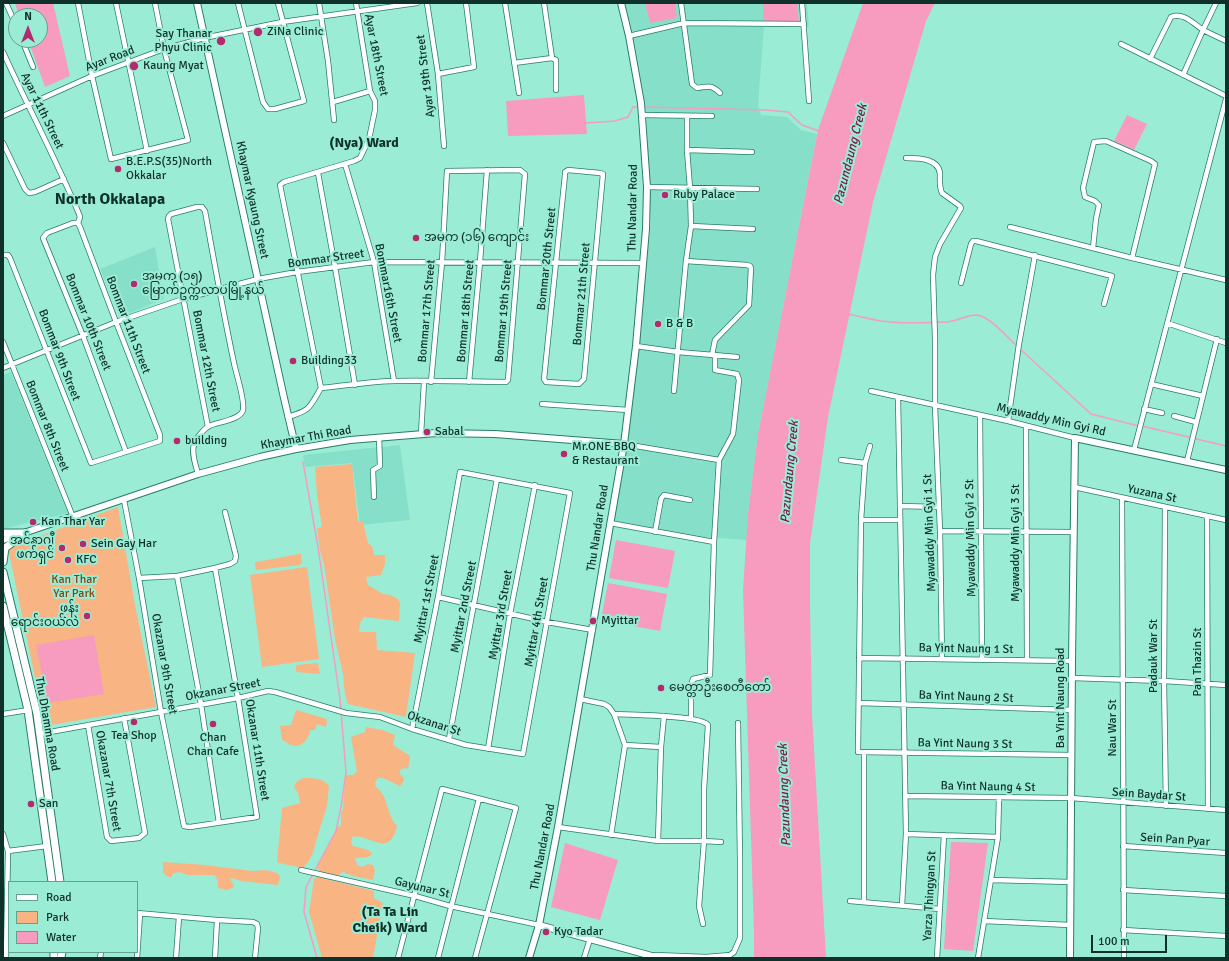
<!DOCTYPE html>
<meta charset="utf-8">
<style>
body{margin:0}
#map{position:relative;width:1229px;height:961px;overflow:hidden;background:#9becd5;font-family:Signika,sans-serif}
canvas{display:block}
.frame{position:absolute;inset:0;border:4px solid #0f3129;pointer-events:none}
.legend{position:absolute;left:8px;top:881px;width:130px;height:72px;box-sizing:border-box;background:#9becd5;border:1px solid #63a190;margin:0;padding:5px 7px;list-style:none;font-size:12px;color:#0f3129}
.legend li{display:flex;align-items:center;gap:8px;height:20px}
.legend b{width:20px;border:1px solid #63a190}
.north{position:absolute;left:8px;top:8px;width:40px;height:40px;box-sizing:border-box;background:#9becd5;border:1px solid #63a190;border-radius:50%;rotate:0deg;font-size:11px;font-weight:700;line-height:16px;text-align:center;color:#0f3129}
.north::after{content:'';display:block;margin:auto;width:14px;height:18px;background:#b22b6f;clip-path:polygon(50% 0,100% 100%,50% 72%,0 100%)}
.scale{position:absolute;left:1091px;top:935px;width:76px;height:18px;box-sizing:border-box;border:2px solid #0f3129;border-top:0;padding-left:5px;font-size:12px;line-height:14px;white-space:nowrap;color:#0f3129;-webkit-text-stroke:3px #9becd5;paint-order:stroke}
</style>
<div id="map">
<canvas width="1229" height="961"></canvas>
<div class="frame"></div>
<ul class="legend">
<li><b style="height:5px;background:#fff"></b>Road</li>
<li><b style="height:11px;background:#f9b484"></b>Park</li>
<li><b style="height:11px;background:#f79bbf"></b>Water</li>
</ul>
<div class="north">N</div>
<div class="scale">100 m</div>
</div>
<script>
const context = document.querySelector('canvas').getContext('2d');
context.lineJoin = 'round';
function fillPath(path, color) {
  context.fillStyle = color;
  context.fill(path, 'evenodd');
}
function stroke(path, color, width, dash) {
  context.strokeStyle = color;
  context.lineWidth = width;
  context.lineCap = dash ? 'butt' : 'round';
  context.setLineDash(dash || []);
  context.stroke(path);
}
function drawText(font, color, halo, rows, align = 'center') {
  context.font = font + ' Signika,"Noto Sans Myanmar",sans-serif';
  context.lineWidth = 4;
  context.setLineDash([]);
  context.textBaseline = 'middle';
  context.strokeStyle = halo;
  context.fillStyle = color;
  for (const [text, x, y, turn = 0] of rows) {
    context.save();
    context.translate(x, y);
    context.rotate((+turn || 0) * Math.PI / 180);
    context.textAlign = isNaN(turn) ? turn : align;
    if (halo) context.strokeText(text, 0, 0);
    context.fillText(text, 0, 0);
    context.restore();
  }
}
const built = new Path2D(`
 M 625,3 L 807,3 L 809,27 L 764,27 L 758,105 L 761,115 L 787,117 L 801,130 L 817,134 L 758,434 L 748,514 L 747,540 L 677,535 L 611,520 L 626,439 L 651,224 L 646,106 L 633,34 Z
 M 155,247 L 164,299 L 120,317 L 100,269 Z
 M 11,372 L 68,513 L 3,529 L 3,375 Z
 M 400,445 L 410,520 L 360,525 L 352,463 L 305,467 L 303,455 Z`);
const green = new Path2D(`
 M 352,464 L 358,522 L 363,522 L 368,543 L 372,546 L 374,555 L 385,555 L 385,564 L 381,575 L 366,577 L 368,585 L 383,594 L 390,595 L 398,599 L 400,603 L 399,621 L 364,617 L 360,623 L 359,632 L 376,632 L 377,650 L 415,653 L 406,717 L 348,704 L 345,695 L 343,674 L 335,639 L 324,564 L 321,556 L 317,528 L 322,527 L 317,495 L 315,467 Z
 M 118,507 L 135,605 L 156,707 L 45,726 L 8,548 Z
 M 299,554 L 301,554 L 302,563 L 300,565 L 256,570 L 255,563 L 257,562 Z
 M 307,567 L 319,659 L 262,667 L 250,575 Z
 M 318,663 L 320,674 L 296,672 L 296,665 Z
 M 296,710 L 327,719 L 326,727 L 317,724 L 315,730 L 310,730 C 310,736 303,747 295,746 C 291,746 286,742 282,740 L 280,726 L 291,725 Z
 M 366,727 L 382,730 L 395,735 L 393,745 L 410,756 L 408,769 L 404,768 L 400,770 L 400,774 L 404,778 L 403,782 L 400,786 L 383,778 L 378,778 L 375,783 L 376,787 C 389,797 386,814 397,826 C 389,860 370,833 352,837 L 351,842 L 353,846 L 368,850 L 372,853 L 371,855 L 368,857 L 355,858 L 357,865 L 362,867 L 368,864 L 373,865 L 375,870 L 373,880 L 353,876 L 343,872 L 335,877 C 328,875 320,875 317,867 L 337,828 L 341,825 L 341,813 L 343,809 L 345,778 L 347,775 L 353,775 L 357,772 L 351,737 L 365,732 Z
 M 304,778 C 313,778 324,778 329,786 L 327,806 L 317,838 L 313,853 L 308,862 L 303,868 L 279,863 L 277,861 L 282,808 L 300,803 L 298,793 L 294,787 C 295,782 300,779 304,778 Z
 M 163,862 L 205,865 L 253,871 L 266,870 L 277,873 L 280,876 L 278,885 L 241,881 L 232,878 L 230,879 L 233,884 L 234,887 L 227,890 L 218,888 L 218,882 L 215,875 L 188,875 L 178,872 L 173,874 L 171,877 L 168,877 L 163,873 Z
 M 318,877 L 374,891 L 374,898 L 383,903 L 373,958 L 322,958 L 309,912 L 314,879 Z`);
const water = new Path2D(`
 M 15,3 L 53,3 L 70,76 L 45,87 L 28,40 L 40,40 L 40,16 L 19,16 Z
 M 645,3 L 675,3 L 677,18 L 650,23 Z
 M 763,3 L 797,3 L 799,22 L 763,21 Z
 M 863,3 L 935,3 L 926,21 L 873,202 L 828,417 L 810,543 L 810,608 L 812,714 L 826,958 L 754,958 L 754,932 L 743,590 L 748,514 L 758,434 L 818,130 Z
 M 584,95 L 587,134 L 508,136 L 506,101 Z
 M 1127,115 L 1147,124 L 1134,150 L 1114,141 Z
 M 616,540 L 675,551 L 668,588 L 609,578 Z
 M 608,583 L 667,594 L 660,631 L 601,620 Z
 M 94,635 L 104,694 L 47,703 L 36,645 Z
 M 951,842 L 988,843 L 973,951 L 944,949 Z
 M 565,843 L 618,860 L 600,920 L 551,907 Z`);
const stream = new Path2D(`
 M 643,107 L 766,110 L 788,112 L 802,125 L 819,131
 M 586,123 L 615,121 L 628,117 L 633,107 L 640,107
 M 847,314 C 858,316 870,319 881,321 C 902,324 925,323 946,322 C 957,322 971,312 981,316 C 993,320 1007,337 1017,346
 M 1019,348 L 1091,414 L 1139,426
 M 1142,426 L 1226,446
 M 303,462 L 318,547 L 340,699 L 346,772 L 341,807 L 336,831 L 306,887 L 304,912 L 317,958`);
const street = new Path2D(`
 M 6,3 L 16,25
 M 78,3 L 92,76 L 111,159 L 188,140 L 164,49 L 155,3
 M 116,3 L 147,151
 M 238,3 L 263,102 L 268,109 L 275,109 L 304,101 L 278,3
 M 319,3 L 328,61 L 334,120
 M 427,3 L 438,74 L 444,146
 M 505,3 L 519,93
 M 544,3 L 552,58
 M 681,3 L 692,84 L 697,88 C 708,86 712,85 720,93
 M 802,3 L 809,101
 M 629,36 L 684,23 L 804,24
 M 22,40 L 33,67
 M 1121,44 L 1226,96
 M 3,52 C 28,107 56,159 79,214 L 80,217 L 78,223
 M 1150,59 L 1171,17 C 1183,12 1193,23 1203,30 L 1216,3
 M 514,63 L 552,58 L 556,60 L 556,90
 M 438,74 L 474,67 L 466,3
 M 1183,75 L 1203,30 L 1226,41
 M 333,102 L 370,91
 M 642,115 L 712,116
 M 3,116 L 92,76 L 164,49 L 204,38 L 282,22 L 417,3
 M 3,143 L 25,189 L 29,193 L 35,192 L 64,179
 M 687,150 L 752,152
 M 906,158 C 917,158 939,158 940,174 C 940,180 939,186 942,193 L 960,206 L 961,208 L 940,244 L 935,257 L 933,275 L 935,339 L 935,406 L 940,531 L 942,659
 M 345,164 L 374,262 L 394,381
 M 568,170 L 600,173 L 603,174 L 584,379 L 579,384 L 546,382 L 544,379 L 565,175 L 565,172 Z
 M 318,173 L 335,267 L 355,385
 M 647,187 L 757,189
 M 78,223 L 73,223 L 47,233 L 43,238 L 83,336 L 126,452
 M 691,226 L 753,229
 M 1010,227 L 1132,258 L 1155,164 L 1151,161 L 1106,141 L 1094,142 L 1083,188 L 1085,197 L 1095,201 L 1099,205 L 1096,219 L 1093,248
 M 3,255 L 8,255 L 10,258 L 91,463 L 160,441 L 160,435 L 116,322 L 80,227 L 78,223
 M 1132,258 L 1226,280
 M 686,261 L 747,265 L 750,266 L 751,268 L 749,305 L 715,340 L 712,355
 M 961,283 L 971,244 L 973,241 L 976,241 L 1112,276 L 1104,304
 M 1167,323 L 1226,343
 M 3,342 L 73,517
 M 636,346 L 678,352 L 737,357
 M 3,368 L 116,322 L 183,299 L 258,279 L 297,272 L 374,262 L 643,263
 M 469,382 L 480,262 L 487,170
 M 1151,384 L 1203,396
 M 321,388 C 346,386 371,381 395,381 C 432,380 469,382 506,382 L 508,380 L 525,174 L 520,170 L 447,171 L 442,262 L 431,382
 M 321,388 L 280,185 L 284,182 L 354,161 L 360,158 L 369,139 L 375,110 L 375,101 L 370,91 L 356,3
 M 674,391 L 686,261 L 691,226 L 690,188 L 687,150 L 687,116
 M 871,391 L 1008,421 L 1075,438
 M 898,397 L 906,834 L 902,905
 M 542,404 L 628,410
 M 1144,409 L 1162,413
 M 980,415 L 982,659
 M 1174,416 L 1196,422
 M 288,417 C 311,410 309,408 321,388
 M 1008,421 L 1019,344 L 1035,255
 M 1026,426 L 1027,660
 M 421,434 L 424,382
 M 624,444 L 719,460
 M 1134,450 L 1226,99
 M 841,460 L 865,463
 M 1187,461 L 1217,339
 M 198,474 C 196,466 191,453 194,445 C 195,439 204,429 209,426 C 217,422 241,420 243,410 C 245,399 236,374 234,363 C 223,312 214,261 205,211 L 202,207 L 197,207 L 171,214 L 169,216 L 168,219 L 208,427
 M 1074,487 L 1226,520
 M 374,497 L 373,470 L 380,466 L 379,437
 M 1122,498 L 1124,958
 M 124,500 L 139,578 L 161,712 L 184,826 L 190,827 L 257,817 L 238,698 L 215,568
 M 900,506 L 939,507
 M 1165,507 L 1164,681 L 1166,806
 M 1207,516 L 1208,809
 M 861,520 L 865,463 L 870,446
 M 900,520 L 861,520 L 858,752 L 1071,755
 M 610,523 L 714,542
 M 940,531 L 1073,532
 M 655,532 L 661,499 L 664,495 L 690,500
 M 177,576 L 201,704 L 219,823
 M 139,578 L 177,576 L 215,568 L 230,564 L 235,561 L 236,556 L 225,512
 M 438,597 L 547,622 L 593,630
 M 859,658 L 1072,661
 M 1072,678 L 1164,681 L 1226,685
 M 580,699 L 604,704 L 609,707 L 614,714 L 625,745 L 611,835
 M 859,703 L 1072,710
 M 3,714 L 29,710
 M 614,714 C 630,715 700,715 708,725 L 704,789 L 704,841 L 699,906 L 703,924
 M 691,719 L 691,685 L 693,679 L 710,675 L 714,542 L 719,460 L 733,434 L 739,380 L 737,374 L 715,370 L 715,355
 M 88,725 L 107,837 L 111,841 L 139,838 L 145,833 L 124,718
 M 39,734 L 238,698 L 268,691 L 275,692 L 346,713 L 380,717 L 412,729 L 466,745 L 523,754 L 570,493 L 460,472 L 438,597 L 412,729
 M 449,739 L 497,479
 M 625,745 L 661,747
 M 488,749 L 510,614 L 535,485
 M 864,753 L 864,902
 M 905,796 L 1071,798 L 1226,810
 M 558,827 L 658,841 L 704,841 L 721,842
 M 3,834 L 8,851 L 6,958
 M 906,834 L 998,837
 M 658,841 L 661,747 L 664,716
 M 1123,846 L 1226,853
 M 8,851 L 47,846
 M 301,870 L 415,896 L 450,906 L 539,925
 M 991,880 L 1071,882
 M 1123,890 L 1226,896
 M 850,901 L 940,909
 M 137,913 L 217,920 L 253,922 L 257,924 L 258,928 L 255,958
 M 984,921 L 1070,925
 M 1123,930 L 1226,936
 M 655,955 L 706,957 L 730,955 L 734,952 L 740,938 L 740,860 L 738,723
 M 100,958 L 101,952
 M 137,958 L 140,914
 M 176,958 L 179,917
 M 215,958 L 217,920
 M 398,958 L 442,789 L 516,808 L 475,958
 M 438,958 L 479,799
 M 584,958 L 590,939
 M 937,958 L 944,835
 M 978,958 L 998,837 L 999,797`);
const secondary = new Path2D(`
 M 197,3 L 284,398 L 296,449
 M 3,540 L 198,474 L 260,457 L 296,449 L 350,440 L 436,433 L 495,434 L 624,444
 M 539,925 L 659,958
 M 529,958 L 539,925 L 558,827 L 624,444 L 636,346 L 646,229 L 647,187 L 641,103 L 629,36 L 621,3
 M 1070,958 L 1072,661 L 1075,438 L 1226,470`);
const primary = new Path2D(`
 M 3,533 L 24,533
 M 3,562 L 5,548 L 25,533
 M 3,572 L 37,714 L 60,882
 M 3,606 L 28,710 L 52,882
 M 54,958 L 54,952
 M 61,958 L 62,952`);
const markers = [
 [258,32,5,"#b22b6f"],
 [221,41,5,"#b22b6f"],
 [134,66,5,"#b22b6f"],
 [118,169,4,"#b22b6f"],
 [665,195,4,"#b22b6f"],
 [416,238,4,"#b22b6f"],
 [134,284,4,"#b22b6f"],
 [658,324,4,"#b22b6f"],
 [293,361,4,"#b22b6f"],
 [427,432,4,"#b22b6f"],
 [177,441,4,"#b22b6f"],
 [564,454,4,"#b22b6f"],
 [33,522,4,"#b22b6f"],
 [83,544,4,"#b22b6f"],
 [62,548,4,"#b22b6f"],
 [68,560,4,"#b22b6f"],
 [87,616,4,"#b22b6f"],
 [593,621,4,"#b22b6f"],
 [661,688,4,"#b22b6f"],
 [134,722,4,"#b22b6f"],
 [213,724,4,"#b22b6f"],
 [31,804,4,"#b22b6f"],
 [546,932,4,"#b22b6f"]
];
const poiNames = [
 ["ZiNa Clinic",267,32],
 ["Say Thanar",212,34,"right"],
 ["Phyu Clinic",212,48,"right"],
 ["Kaung Myat",143,66],
 ["B.E.P.S(35)North",126,162],
 ["Okkalar",126,176],
 ["Ruby Palace",673,195],
 ["အမက (၁၆) ကျောင်း",424,238],
 ["အမက (၁၅)",142,277],
 ["မြောက်ဥက္ကလာပမြို့နယ်",142,291],
 ["B & B",666,324],
 ["Building33",301,361],
 ["Sabal",435,432],
 ["building",185,441],
 ["Mr.ONE BBQ",572,447],
 ["& Restaurant",572,461],
 ["Kan Thar Yar",41,522],
 ["အင်နာဂျီ",54,541,"right"],
 ["ဖက်ရှင်",54,555,"right"],
 ["Sein Gay Har",91,544],
 ["KFC",76,560],
 ["ဖုန်း",79,609,"right"],
 ["ရောင်းဝယ်လဲ",79,623,"right"],
 ["Myittar",601,621],
 ["မေတ္တာဦးစေတီတော်",669,688],
 ["Tea Shop",134,736,"center"],
 ["Chan",213,738,"center"],
 ["Chan Cafe",213,752,"center"],
 ["San",39,804],
 ["Kyo Tadar",554,932]
];
const streetNames = [
 ["Ayar 18th Street",376,55,79],
 ["Ayar Road",110,59,-21],
 ["Ayar 19th Street",426,76,-97],
 ["Ayar 11th Street",42,111,64],
 ["Khaymar Kyaung Street",252,200,78],
 ["Thu Nandar Road",633,208,-89],
 ["Bommar Street",326,259,-8],
 ["Bommar 20th Street",547,259,-84],
 ["Bommar16th Street",388,293,79],
 ["Bommar 21th Street",582,294,-85],
 ["Bommar 17th Street",427,311,-85],
 ["Bommar 18th Street",466,311,-85],
 ["Bommar 19th Street",504,311,-85],
 ["Bommar 10th Street",88,322,68],
 ["Bommar 11th Street",128,325,69],
 ["Bommar 9th Street",59,355,69],
 ["Bommar 12th Street",206,361,79],
 ["Myawaddy Min Gyi Rd",1051,420,13],
 ["Bommar 8th Street",47,426,68],
 ["Khaymar Thi Road",306,438,-10],
 ["Yuzana St",1152,494,12],
 ["Thu Nandar Road",598,528,-81],
 ["Myawaddy Min Gyi 1 St",930,533,-92],
 ["Myawaddy Min Gyi 2 St",971,538,-91],
 ["Myawaddy Min Gyi 3 St",1016,543,-90],
 ["Myittar 1st Street",427,599,-79],
 ["Myittar 2nd Street",464,607,-79],
 ["Myittar 3rd Street",501,615,-80],
 ["Myittar 4th Street",537,622,-80],
 ["Ba Yint Naung 1 St",966,649,1],
 ["Padauk War St",1154,656,-90],
 ["Pan Thazin St",1198,662,-90],
 ["Okazanar 9th Street",164,664,80],
 ["Okzanar Street",223,690,-11],
 ["Ba Yint Naung 2 St",966,697,2],
 ["Ba Yint Naung Road",1061,698,-90],
 ["Thu Dhamma Road",47,724,80],
 ["Okzanar St",434,724,18],
 ["Nau War St",1113,728,-90],
 ["Ba Yint Naung 3 St",965,744,1],
 ["Okzanar 11th Street",257,750,81],
 ["Okazanar 7th Street",108,781,80],
 ["Ba Yint Naung 4 St",988,787,1],
 ["Sein Baydar St",1149,795,4],
 ["Sein Pan Pyar",1175,840,4],
 ["Thu Nandar Road",543,847,-79],
 ["Gayunar St",422,888,14],
 ["Yarza Thingyan St",930,896,-87]
];
const parkNames = [
 ["Kan Thar",74,580],
 ["Yar Park",74,594]
];
const waterNames = [
 ["Pazundaung Creek",851,154,-76],
 ["Pazundaung Creek",790,472,-85],
 ["Pazundaung Creek",785,795,-92]
];
const quarterNames = [
 ["(Nya) Ward",364,143],
 ["(Ta Ta Lin",390,912],
 ["Cheik) Ward",390,928]
];
const districtNames = [
 ["North Okkalapa",110,200]
];
fillPath(built, '#86e0c9');
fillPath(green, '#f9b484');
fillPath(water, '#f79bbf');
stroke(stream, '#f79bbf', 1.5);
stroke(street, '#287c69', 6);
stroke(secondary, '#287c69', 8);
stroke(primary, '#287c69', 9);
stroke(street, '#fff', 4.5);
stroke(secondary, '#fff', 6);
stroke(primary, '#fff', 7);
for (const [x, y, r, color] of markers) {
  const dot = new Path2D();
  dot.arc(x, y, r, 0, 2 * Math.PI);
  context.fillStyle = color;
  context.fill(dot);
  stroke(dot, '#9becd5', 1.5);
}
drawText('12px', '#0f3129', '#9becd5', poiNames, 'left');
drawText('12px', '#0f3129', '#9becd5', streetNames);
drawText('12px', '#83440d', '#9becd5', parkNames);
drawText('italic 13px', '#7b164a', '#9becd5', waterNames);
drawText('bold 14px', '#0f3129', '#9becd5', quarterNames);
drawText('bold 16px', '#0f3129', '#9becd5', districtNames);
</script>
